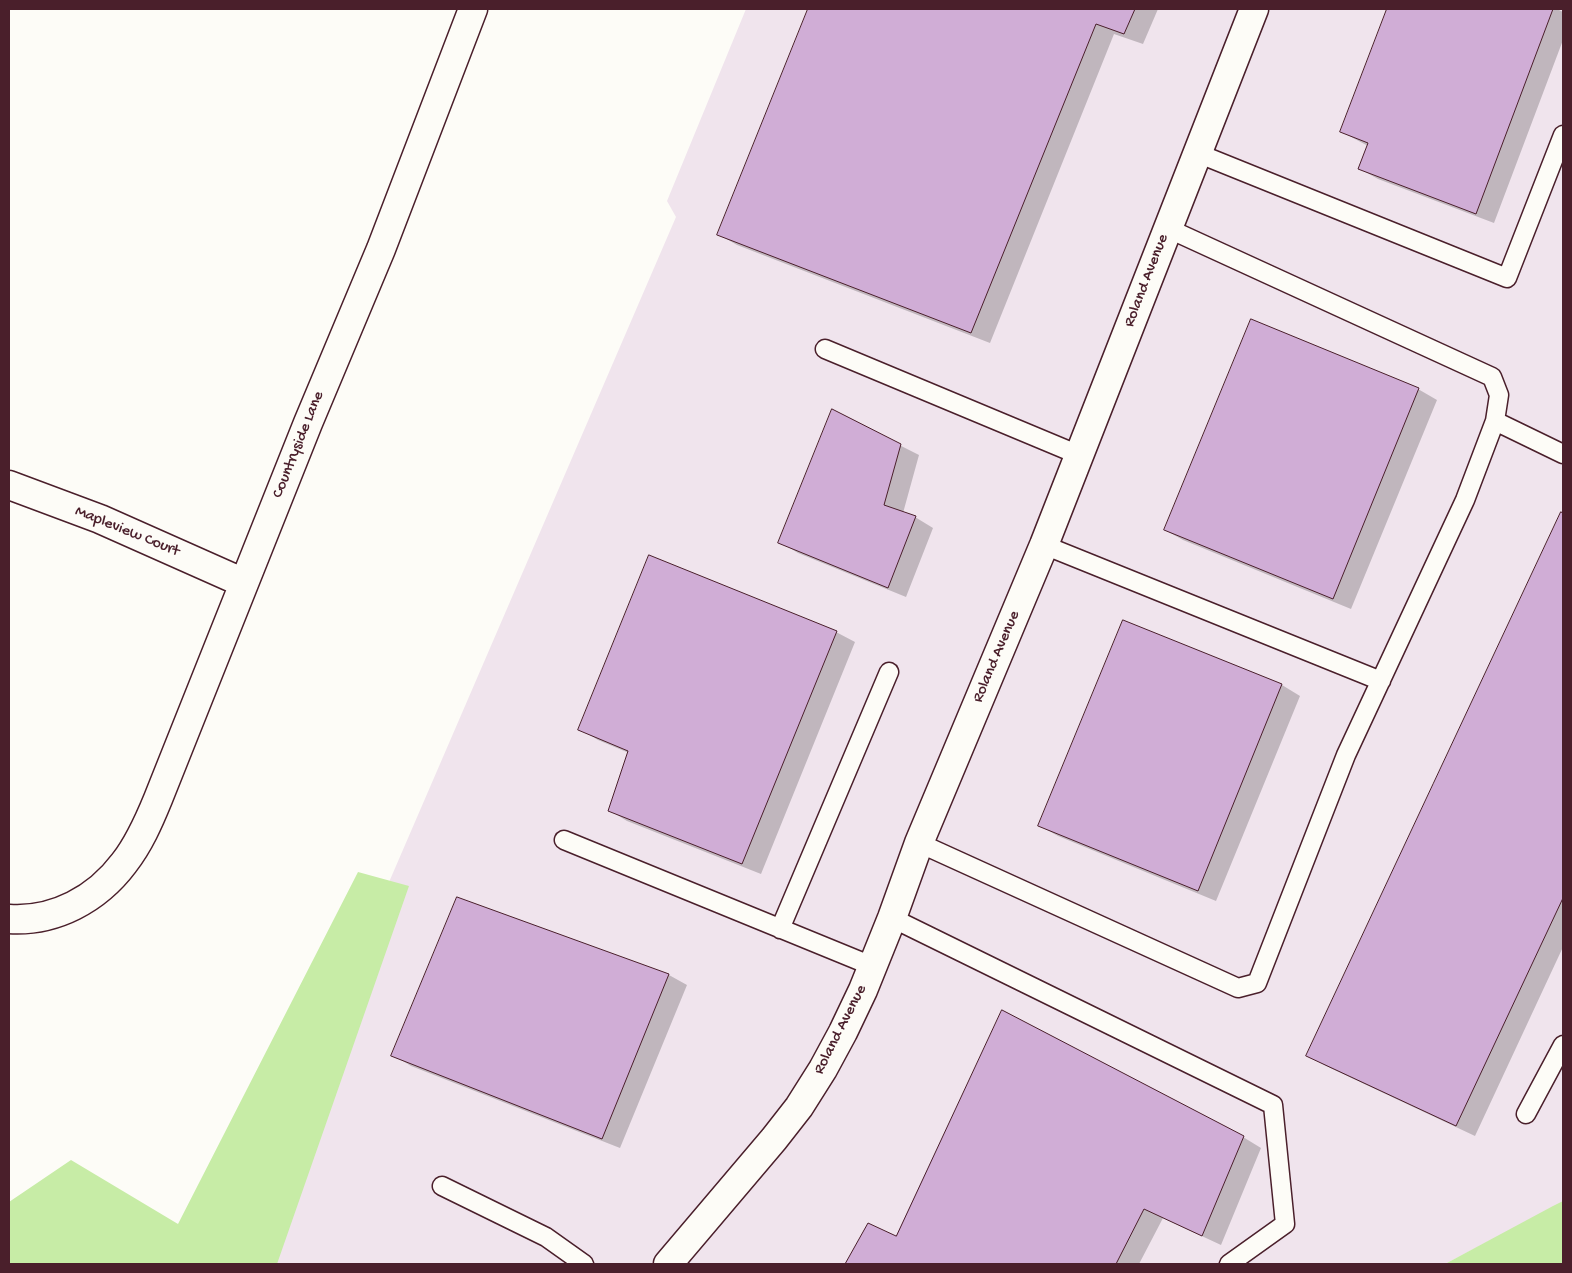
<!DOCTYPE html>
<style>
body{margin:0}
#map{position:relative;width:1572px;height:1273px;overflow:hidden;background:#fdfcf7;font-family:"Gochi Hand",sans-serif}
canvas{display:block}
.frame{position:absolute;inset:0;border:10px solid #4a1f2b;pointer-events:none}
</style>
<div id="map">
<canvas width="1572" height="1273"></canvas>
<div class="frame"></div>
</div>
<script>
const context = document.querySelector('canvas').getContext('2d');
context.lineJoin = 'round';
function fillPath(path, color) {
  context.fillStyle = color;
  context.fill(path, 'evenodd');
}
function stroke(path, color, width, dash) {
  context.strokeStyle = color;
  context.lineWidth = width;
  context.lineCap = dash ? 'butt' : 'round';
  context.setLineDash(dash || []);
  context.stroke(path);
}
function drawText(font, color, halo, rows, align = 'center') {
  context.font = font + ' "Gochi Hand",sans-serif';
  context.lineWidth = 5;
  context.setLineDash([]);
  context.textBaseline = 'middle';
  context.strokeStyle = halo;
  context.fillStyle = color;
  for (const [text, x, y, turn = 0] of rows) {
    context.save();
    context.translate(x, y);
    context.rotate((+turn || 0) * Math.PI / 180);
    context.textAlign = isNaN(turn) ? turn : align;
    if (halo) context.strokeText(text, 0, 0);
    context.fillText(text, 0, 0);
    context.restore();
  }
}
const built = new Path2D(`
 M 746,9 L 1563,9 L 1563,1207 L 1487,1242 L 1445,1264 L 218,1264 L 276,1144 L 676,217 L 667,201 Z`);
const green = new Path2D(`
 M 358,872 L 409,886 L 277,1264 L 9,1264 L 9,1202 L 71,1160 L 178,1224 Z
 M 1563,1201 L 1563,1264 L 1445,1264 L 1553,1206 Z`);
const shadow = new Path2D(`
 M 810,9 L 1158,9 L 1143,44 L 1114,34 L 990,343 L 737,245 L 718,234 Z
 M 1388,9 L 1557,9 L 1563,12 L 1563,40 L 1494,223 L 1378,179 L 1360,169 L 1368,146 L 1342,132 Z
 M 1418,389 L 1437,400 L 1351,609 L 1183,540 L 1165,530 Z
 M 832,411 L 919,455 L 903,513 L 915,517 L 933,528 L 906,597 L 798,553 L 780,542 Z
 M 1562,514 L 1563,515 L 1563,947 L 1475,1136 L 1326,1066 L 1308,1056 Z
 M 1123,621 L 1282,685 L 1300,696 L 1216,901 L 1058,836 L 1040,826 Z
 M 836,632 L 855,642 L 761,874 L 627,821 L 609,810 L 629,753 L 598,740 L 580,729 Z
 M 669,975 L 687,985 L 620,1148 L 411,1066 L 393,1055 Z
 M 1243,1137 L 1261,1148 L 1221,1245 L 1163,1218 L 1139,1264 L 847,1264 L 868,1225 L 896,1238 Z`);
const building = new Path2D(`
 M 808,9 L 1135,9 L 1124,34 L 1096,24 L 971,333 L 717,235 Z
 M 1387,9 L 1553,9 L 1476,214 L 1358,169 L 1368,143 L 1340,132 Z
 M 1251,319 L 1419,388 L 1333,599 L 1164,530 Z
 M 832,409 L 901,444 L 884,505 L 916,516 L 888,588 L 778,543 Z
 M 1561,512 L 1563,513 L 1563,898 L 1456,1126 L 1306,1056 Z
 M 649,555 L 837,631 L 742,864 L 608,811 L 628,751 L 578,730 Z
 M 1123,620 L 1282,684 L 1198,891 L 1038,826 Z
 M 457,897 L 669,974 L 602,1139 L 391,1056 Z
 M 1002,1010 L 1244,1136 L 1202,1236 L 1144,1209 L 1116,1264 L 845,1264 L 868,1223 L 896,1236 Z`);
const lane = new Path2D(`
 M 1197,153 L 1507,278 L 1563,135
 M 825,349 L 1079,455
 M 1495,421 L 1563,454
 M 1044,545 L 1381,681
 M 564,840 L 872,966
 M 919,843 L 1238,988 L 1257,983 L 1346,755 L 1465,500 L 1495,421 L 1499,395 L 1492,377 L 1167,228
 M 892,918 L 1273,1105 L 1285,1224 L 1229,1264
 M 780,929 L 889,672
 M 1526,1114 L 1563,1045
 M 442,1186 L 546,1237 L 584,1264`);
const street = new Path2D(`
 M 9,485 L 100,519 L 244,583
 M 9,919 C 55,922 97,899 124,863 C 139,844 149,821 158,799 L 308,423 L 381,249 L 473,9
 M 668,1264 L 774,1139 L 799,1107 L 823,1069 L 843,1032 L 863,990 L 892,918 L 919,843 L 1044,545 L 1254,9`);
const streetNames = [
 ["Roland Avenue",1147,281,-69],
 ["Countryside Lane",299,445,-68],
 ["Mapleview Court",127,532,22],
 ["Roland Avenue",997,657,-67],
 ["Roland Avenue",841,1030,-63]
];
fillPath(built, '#f0e4ed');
fillPath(green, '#c7eca6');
fillPath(shadow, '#0003');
fillPath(building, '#d0add6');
stroke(building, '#4a1f2b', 1);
stroke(lane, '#4a1f2b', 21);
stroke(street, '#4a1f2b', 31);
stroke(lane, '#fdfcf7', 18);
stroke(street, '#fdfcf7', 28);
drawText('16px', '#4a1f2b', '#fdfcf7', streetNames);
</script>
